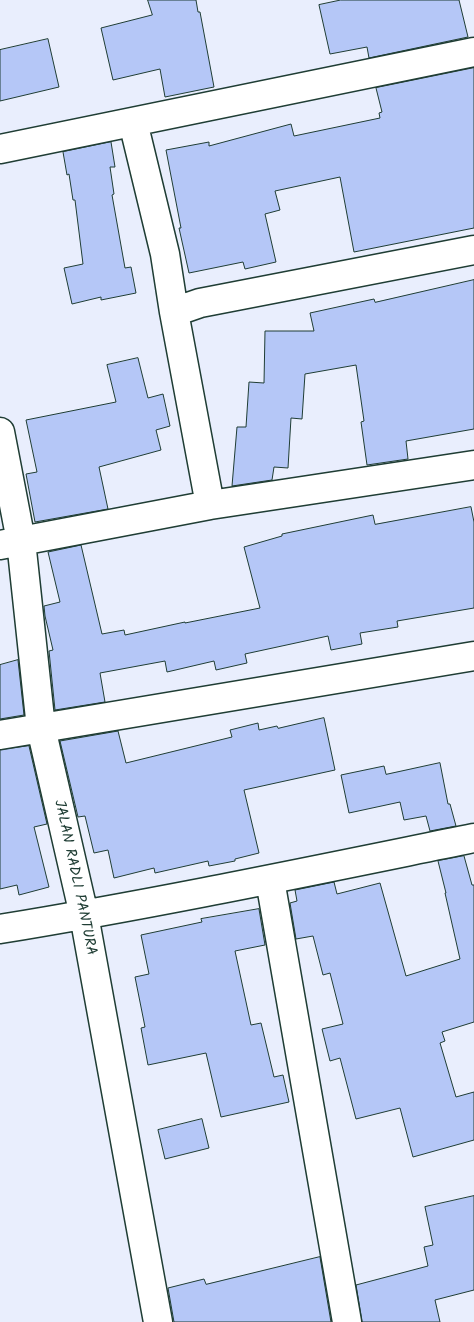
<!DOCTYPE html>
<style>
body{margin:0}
canvas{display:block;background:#e9eefd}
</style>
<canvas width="474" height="1322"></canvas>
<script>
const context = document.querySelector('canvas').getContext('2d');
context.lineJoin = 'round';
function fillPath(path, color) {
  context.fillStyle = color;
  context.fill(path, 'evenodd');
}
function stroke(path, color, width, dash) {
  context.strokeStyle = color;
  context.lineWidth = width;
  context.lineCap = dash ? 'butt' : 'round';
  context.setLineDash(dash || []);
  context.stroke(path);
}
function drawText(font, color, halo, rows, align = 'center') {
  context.font = font + ' Kalam,sans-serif';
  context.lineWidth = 5;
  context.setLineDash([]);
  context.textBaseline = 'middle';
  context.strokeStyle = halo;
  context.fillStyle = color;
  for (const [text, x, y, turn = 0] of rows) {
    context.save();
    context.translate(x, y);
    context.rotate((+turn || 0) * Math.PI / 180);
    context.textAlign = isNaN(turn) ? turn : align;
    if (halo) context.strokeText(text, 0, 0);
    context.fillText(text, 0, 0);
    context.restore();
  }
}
const building = new Path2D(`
 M 148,0 L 196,0 L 198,12 L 200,12 L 214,87 L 165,97 L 160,69 L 113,80 L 101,28 L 152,15 Z
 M 341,0 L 459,0 L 468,37 L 369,58 L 367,47 L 330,54 L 319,5 Z
 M 48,39 L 59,87 L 0,101 L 0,50 Z
 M 474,68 L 474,228 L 354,252 L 340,177 L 275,191 L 280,210 L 265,214 L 276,262 L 245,269 L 243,262 L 189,273 L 179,228 L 181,228 L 166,150 L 209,142 L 209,146 L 291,124 L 294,136 L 380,118 L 379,113 L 382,112 L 376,88 Z
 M 111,142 L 115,167 L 110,167 L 114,194 L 112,195 L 125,268 L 131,267 L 136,293 L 101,300 L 101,297 L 72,304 L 64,268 L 83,264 L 75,200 L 73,200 L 69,174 L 67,175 L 63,152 Z
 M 474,280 L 474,429 L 406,441 L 408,459 L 367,465 L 361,422 L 364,421 L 356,365 L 305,374 L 302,419 L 291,418 L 288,468 L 274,467 L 272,480 L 232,486 L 237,427 L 246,427 L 249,382 L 264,383 L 265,331 L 314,331 L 310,313 L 374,299 L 375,302 Z
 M 138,358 L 148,398 L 163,394 L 170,426 L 156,430 L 161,450 L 99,467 L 108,509 L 35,522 L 26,474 L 37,472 L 26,420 L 116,402 L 107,365 Z
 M 471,507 L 474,522 L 474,608 L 397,621 L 398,627 L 360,633 L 362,644 L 331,650 L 328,636 L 245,654 L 247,663 L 216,670 L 214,661 L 167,672 L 165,661 L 100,673 L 105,702 L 55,710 L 49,651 L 53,650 L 45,616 L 44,606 L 60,602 L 48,552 L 81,545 L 102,634 L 124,630 L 125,635 L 185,622 L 185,623 L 260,608 L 244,547 L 282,536 L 282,534 L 373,515 L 375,524 Z
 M 18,660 L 24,715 L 0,719 L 0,665 Z
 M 324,718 L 335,770 L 244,790 L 259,853 L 235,859 L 235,861 L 209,866 L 208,861 L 155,873 L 154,868 L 114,878 L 108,850 L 94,853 L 85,816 L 78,817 L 60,741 L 118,731 L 126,763 L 232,737 L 230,730 L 258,723 L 259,730 L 277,726 L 278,728 Z
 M 29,746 L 47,824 L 34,827 L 49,887 L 19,895 L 17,885 L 0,889 L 0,750 Z
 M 440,763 L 448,804 L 450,804 L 456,826 L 430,831 L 426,816 L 404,820 L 400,802 L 349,813 L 341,775 L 384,766 L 386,774 Z
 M 464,856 L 472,885 L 474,885 L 474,1022 L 442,1032 L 445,1041 L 440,1043 L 456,1097 L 474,1092 L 474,1140 L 413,1157 L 400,1108 L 356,1119 L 340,1058 L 330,1061 L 322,1029 L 343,1024 L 330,973 L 323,975 L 313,936 L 296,939 L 290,903 L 297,901 L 295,890 L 334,882 L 337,894 L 380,883 L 406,976 L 460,959 L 445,893 L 446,893 L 438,861 Z
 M 259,909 L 265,945 L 235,951 L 251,1025 L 261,1023 L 274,1077 L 283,1075 L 289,1102 L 221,1117 L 206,1053 L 148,1065 L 141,1028 L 145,1027 L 135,977 L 149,974 L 141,935 L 202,922 L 201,919 Z
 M 202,1119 L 209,1148 L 165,1159 L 158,1130 Z
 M 474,1196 L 474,1290 L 435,1300 L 440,1322 L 362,1322 L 356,1285 L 428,1266 L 424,1247 L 433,1245 L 425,1207 Z
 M 320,1257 L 331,1322 L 174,1322 L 168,1288 L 204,1279 L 206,1284 Z`);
const street = new Path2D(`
 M 133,122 L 165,254 L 174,312 L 200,303 L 474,250
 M 0,149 L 474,52
 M 174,312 L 210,505
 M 0,432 L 21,541 L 41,728 L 84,915 L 158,1322
 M 0,545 L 210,505 L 474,465
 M 0,735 L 474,656
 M 270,880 L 347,1322
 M 0,929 C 159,903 316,870 474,838`);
const streetNames = [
 ["JALAN RADLI PANTURA",74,878,78]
];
fillPath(building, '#b5c7f7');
stroke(building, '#1f3d34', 1);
stroke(street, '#1f3d34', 31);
stroke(street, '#fff', 28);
drawText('15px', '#1f3d34', '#fff', streetNames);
</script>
